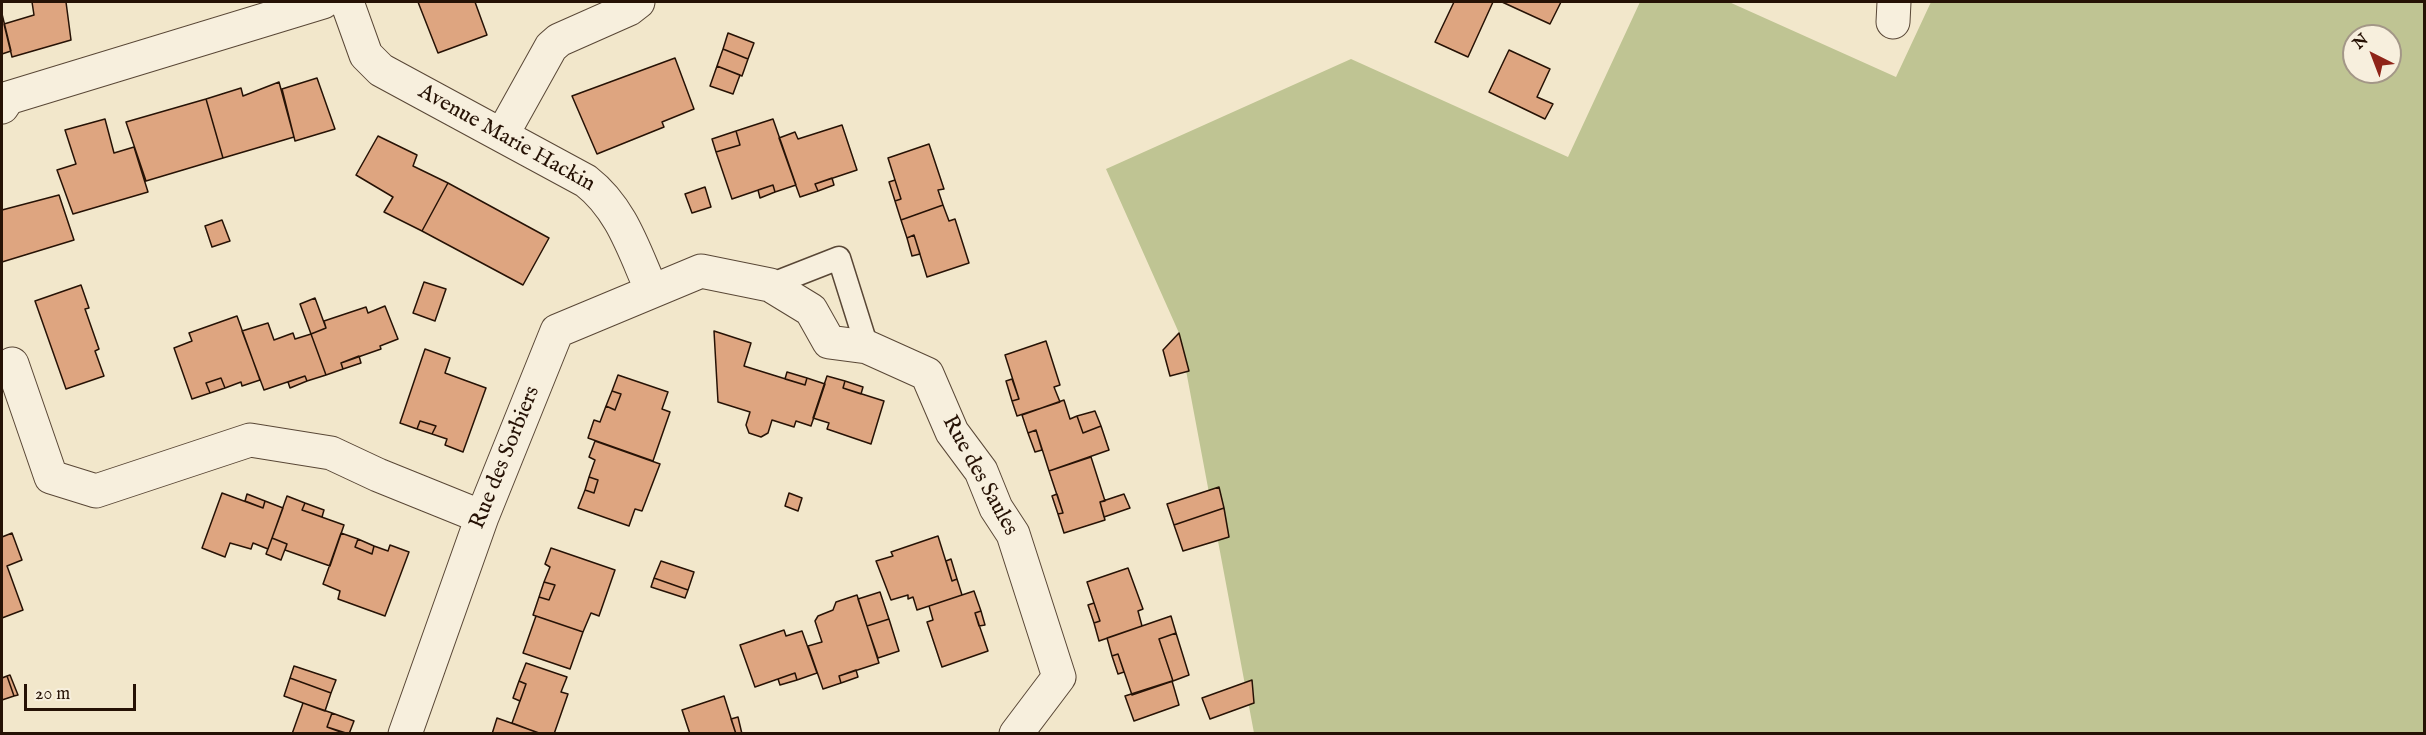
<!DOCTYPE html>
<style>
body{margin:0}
#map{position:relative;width:2426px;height:735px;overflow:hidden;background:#f2e7cb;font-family:"IM FELL English",serif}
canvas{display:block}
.frame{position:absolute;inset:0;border:3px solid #261205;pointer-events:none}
.north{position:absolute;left:2342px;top:24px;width:60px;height:60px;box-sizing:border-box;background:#f7efdd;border:2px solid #a39787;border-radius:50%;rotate:318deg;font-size:16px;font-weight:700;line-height:24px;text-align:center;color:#261205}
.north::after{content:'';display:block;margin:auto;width:21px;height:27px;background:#8f2418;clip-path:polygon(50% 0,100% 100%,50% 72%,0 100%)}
.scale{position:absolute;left:24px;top:684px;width:112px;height:27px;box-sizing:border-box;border:3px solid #261205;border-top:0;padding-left:8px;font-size:18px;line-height:21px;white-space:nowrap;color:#261205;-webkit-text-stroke:4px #f7efdd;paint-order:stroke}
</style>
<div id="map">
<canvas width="2426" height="735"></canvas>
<div class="frame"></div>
<div class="north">N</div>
<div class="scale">20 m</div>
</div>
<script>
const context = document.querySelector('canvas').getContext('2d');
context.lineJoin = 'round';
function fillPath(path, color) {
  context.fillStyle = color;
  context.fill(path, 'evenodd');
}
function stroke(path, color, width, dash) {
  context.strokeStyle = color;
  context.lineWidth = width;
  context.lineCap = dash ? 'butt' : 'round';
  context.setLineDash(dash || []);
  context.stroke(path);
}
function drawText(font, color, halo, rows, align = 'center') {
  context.font = font + ' "IM FELL English",serif';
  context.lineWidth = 5;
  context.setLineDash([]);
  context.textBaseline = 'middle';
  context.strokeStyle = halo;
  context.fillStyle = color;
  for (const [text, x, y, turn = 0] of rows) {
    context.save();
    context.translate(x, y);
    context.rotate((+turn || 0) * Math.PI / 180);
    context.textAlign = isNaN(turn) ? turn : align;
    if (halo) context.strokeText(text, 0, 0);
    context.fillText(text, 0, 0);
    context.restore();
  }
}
const green = new Path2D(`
 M 1640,2 L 1729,2 L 1896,77 L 1931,2 L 2424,2 L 2424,733 L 1254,733 L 1179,333 L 1106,169 L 1351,59 L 1568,157 ZM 2354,36 L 2390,36 L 2390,72 L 2354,72 Z`);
const building = new Path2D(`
 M 32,2 L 66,2 L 71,40 L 12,57 L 4,24 L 34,15 Z
 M 418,2 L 475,2 L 487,35 L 438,53 Z
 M 1454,2 L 1493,2 L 1468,57 L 1435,42 Z
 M 1502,2 L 1561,2 L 1550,24 Z
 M 2,14 L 11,51 L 2,54 Z
 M 728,33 L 754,43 L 748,59 L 723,49 Z
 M 723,49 L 748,59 L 742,76 L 717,66 Z
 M 1509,50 L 1550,69 L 1537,97 L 1553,104 L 1545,119 L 1489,92 Z
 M 675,58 L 694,109 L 662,122 L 664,127 L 597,154 L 572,96 Z
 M 717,66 L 740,75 L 733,94 L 710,86 Z
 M 317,78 L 335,129 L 295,141 L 282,89 Z
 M 279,82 L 294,137 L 223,158 L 206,99 L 241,88 L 243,96 Z
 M 206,99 L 223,158 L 146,181 L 126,122 Z
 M 105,119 L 114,153 L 134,147 L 148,192 L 73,214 L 57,170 L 76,164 L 65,130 Z
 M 773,119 L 796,185 L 775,192 L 773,185 L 732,199 L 716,152 L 740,145 L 736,131 Z
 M 842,125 L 857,170 L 815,184 L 818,191 L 800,197 L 779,138 L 795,132 L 798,139 Z
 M 736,131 L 740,145 L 716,152 L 712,139 Z
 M 378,136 L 417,155 L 413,166 L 448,183 L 422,231 L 384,212 L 393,197 L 356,175 Z
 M 929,144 L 944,189 L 938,190 L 943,205 L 901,220 L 895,201 L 901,199 L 888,158 Z
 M 832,178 L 834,185 L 818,191 L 815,184 Z
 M 895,180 L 901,199 L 895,201 L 889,182 Z
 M 448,183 L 549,238 L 523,285 L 422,231 Z
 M 773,185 L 775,192 L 760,198 L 758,190 Z
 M 705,187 L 711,207 L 692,213 L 685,194 Z
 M 59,195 L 74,240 L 2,262 L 2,210 Z
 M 943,205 L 949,221 L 955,219 L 969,263 L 927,277 L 914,235 L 907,238 L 901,220 Z
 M 222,220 L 230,241 L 212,247 L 205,226 Z
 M 914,235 L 920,254 L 912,256 L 907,238 Z
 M 424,282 L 446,289 L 435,321 L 413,313 Z
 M 81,285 L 89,308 L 85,309 L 99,349 L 95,351 L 104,376 L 66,389 L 35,301 Z
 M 315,298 L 326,328 L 311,334 L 300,304 Z
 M 385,306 L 398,339 L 380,346 L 381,349 L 341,363 L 343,369 L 326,375 L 311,334 L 326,328 L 324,321 L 366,307 L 368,313 Z
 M 237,316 L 260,380 L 242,386 L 241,382 L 225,388 L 221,378 L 206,383 L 210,393 L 192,399 L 174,348 L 192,341 L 189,333 Z
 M 268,323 L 274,340 L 293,333 L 295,339 L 311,334 L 326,375 L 307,381 L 305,376 L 264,390 L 242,331 Z
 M 714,331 L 751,343 L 744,366 L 805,385 L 807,378 L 825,384 L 811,426 L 796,421 L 794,427 L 772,420 L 768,433 L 761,437 L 749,433 L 746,425 L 750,412 L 718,402 Z
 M 1179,333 L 1189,371 L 1170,376 L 1163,350 Z
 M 1046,341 L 1060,385 L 1054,387 L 1060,402 L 1017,416 L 1012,401 L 1019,399 L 1005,355 Z
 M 425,349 L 450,358 L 445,373 L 486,388 L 463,452 L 445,445 L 447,439 L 432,434 L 436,426 L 420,421 L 417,429 L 400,423 Z
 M 359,356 L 361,363 L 343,369 L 341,363 Z
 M 787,372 L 807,378 L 805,385 L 785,379 Z
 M 618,375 L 668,392 L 662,409 L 670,412 L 653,461 L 588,438 L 594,420 L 600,422 L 606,406 L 615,410 L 621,394 L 612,391 Z
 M 305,376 L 307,381 L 290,388 L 288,382 Z
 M 827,376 L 845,381 L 843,388 L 884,401 L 871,444 L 827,429 L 829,423 L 813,418 Z
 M 221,378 L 225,388 L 210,393 L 206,383 Z
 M 1012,379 L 1019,399 L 1012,401 L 1006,381 Z
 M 845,381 L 863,387 L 861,394 L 843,388 Z
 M 612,391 L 621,394 L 615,410 L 606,406 Z
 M 1064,400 L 1070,419 L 1077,416 L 1083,433 L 1101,426 L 1109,450 L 1049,471 L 1036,430 L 1028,433 L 1022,415 Z
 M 1095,411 L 1101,426 L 1083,433 L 1077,416 Z
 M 420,421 L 436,426 L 432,434 L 417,429 Z
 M 1036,430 L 1042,450 L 1035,452 L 1028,433 Z
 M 595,441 L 660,464 L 642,511 L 635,509 L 629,526 L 578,508 L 585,490 L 594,493 L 598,480 L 589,477 L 595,460 L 589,457 Z
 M 1091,457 L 1105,501 L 1100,502 L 1105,520 L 1064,533 L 1058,514 L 1063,513 L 1049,471 Z
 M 589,477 L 598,480 L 594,493 L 585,490 Z
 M 1219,487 L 1224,508 L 1174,525 L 1167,504 Z
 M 222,493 L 263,508 L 265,501 L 283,508 L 268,549 L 253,543 L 251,549 L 230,543 L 225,557 L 202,548 Z
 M 789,493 L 802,498 L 798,511 L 785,506 Z
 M 247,494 L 265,501 L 263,508 L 245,501 Z
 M 1057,494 L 1063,513 L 1058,514 L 1052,496 Z
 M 1124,494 L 1130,508 L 1104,517 L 1100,502 Z
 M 287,496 L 305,503 L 302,510 L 344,525 L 330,566 L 285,550 L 287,544 L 272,538 Z
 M 305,503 L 324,510 L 322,517 L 302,510 Z
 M 1224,508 L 1229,537 L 1183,551 L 1174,525 Z
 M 12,533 L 22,560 L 7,566 L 23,610 L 2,618 L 2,537 Z
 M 341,533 L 358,539 L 355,547 L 372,554 L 374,546 L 388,551 L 390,545 L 409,552 L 385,616 L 338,599 L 340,591 L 323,584 Z
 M 938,536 L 952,581 L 957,579 L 962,595 L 917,610 L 913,597 L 908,599 L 908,595 L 891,600 L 876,561 L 893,556 L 891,552 Z
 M 272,538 L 287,544 L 281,560 L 266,554 Z
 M 358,539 L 374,546 L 372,554 L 355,547 Z
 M 551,548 L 615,570 L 599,616 L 591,613 L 583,632 L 533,615 L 539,597 L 549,600 L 555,585 L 544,582 L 550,567 L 545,564 Z
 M 951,559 L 957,579 L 952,581 L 946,561 Z
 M 661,561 L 694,572 L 688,590 L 654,578 Z
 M 1128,568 L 1143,609 L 1138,611 L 1142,626 L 1099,641 L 1094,623 L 1100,621 L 1087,582 Z
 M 654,578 L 688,590 L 685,598 L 651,587 Z
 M 544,582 L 555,585 L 549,600 L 539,597 Z
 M 974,591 L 981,611 L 975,613 L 988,651 L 942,667 L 927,622 L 933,620 L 929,606 Z
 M 880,592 L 889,619 L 867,626 L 858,599 Z
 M 857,595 L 879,663 L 839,676 L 841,683 L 823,689 L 808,646 L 822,642 L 815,621 L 818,616 L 833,610 L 836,602 Z
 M 1094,603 L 1100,621 L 1094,623 L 1088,605 Z
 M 981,611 L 985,625 L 979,626 L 975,613 Z
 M 536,616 L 583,632 L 570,669 L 523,653 Z
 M 1171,616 L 1176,633 L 1159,639 L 1173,681 L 1132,695 L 1118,654 L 1112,656 L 1107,638 Z
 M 889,619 L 899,651 L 878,658 L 867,626 Z
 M 784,630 L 786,636 L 802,631 L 817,673 L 797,680 L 795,673 L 755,687 L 740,645 Z
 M 1176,633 L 1189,675 L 1173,681 L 1159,639 Z
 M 1118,654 L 1124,672 L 1118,674 L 1112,656 Z
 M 526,663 L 567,677 L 561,692 L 568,694 L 554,734 L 541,734 L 512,723 L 526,684 L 519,681 Z
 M 294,666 L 336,680 L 331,693 L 290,678 Z
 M 856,670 L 858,677 L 841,683 L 839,676 Z
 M 795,673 L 797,680 L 780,685 L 778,679 Z
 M 10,675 L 18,695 L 14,696 L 7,676 Z
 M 7,676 L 14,696 L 2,700 L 2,678 Z
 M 290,678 L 331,693 L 325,711 L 284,696 Z
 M 1252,680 L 1254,703 L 1210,719 L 1202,698 Z
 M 519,681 L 526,684 L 520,701 L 513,698 Z
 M 1172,681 L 1179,705 L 1134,721 L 1125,696 Z
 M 724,696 L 736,734 L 690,734 L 682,710 Z
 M 303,703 L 332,713 L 327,727 L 346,734 L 292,734 Z
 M 332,713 L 354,721 L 349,734 L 327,727 Z
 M 738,717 L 742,734 L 736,734 L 731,719 Z
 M 497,718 L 539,733 L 539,734 L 492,734 Z`);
const service = new Path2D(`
 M 770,285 L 839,258 L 867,347`);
const minor = new Path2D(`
 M 347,2 L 366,55 L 381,70 L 586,181 C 622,209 634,251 652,291
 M 1893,22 L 1894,2
 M 2,107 L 8,98 L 323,2
 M 502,135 L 551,47 L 559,40 L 629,9 L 638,2
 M 12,364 L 51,477 L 96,491 L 250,440 L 331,453 L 378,475 L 482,517
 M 405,734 L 482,517 L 557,331 L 701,271 L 770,285 L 811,310 L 829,342 L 867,347 L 927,374 L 952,432 L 981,471 L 996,508 L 1013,534 L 1059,677 L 1016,734`);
const streetNames = [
 ["Avenue Marie Hackin",506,139,29],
 ["Rue des Sorbiers",506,458,-68],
 ["Rue des Saules",979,476,61]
];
fillPath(green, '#bfc493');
fillPath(building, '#dea580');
stroke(building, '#261205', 1.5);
stroke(service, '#594736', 25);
stroke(minor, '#594736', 35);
stroke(service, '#f7efdd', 22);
stroke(minor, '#f7efdd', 33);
drawText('22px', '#261205', '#f7efdd', streetNames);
</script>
